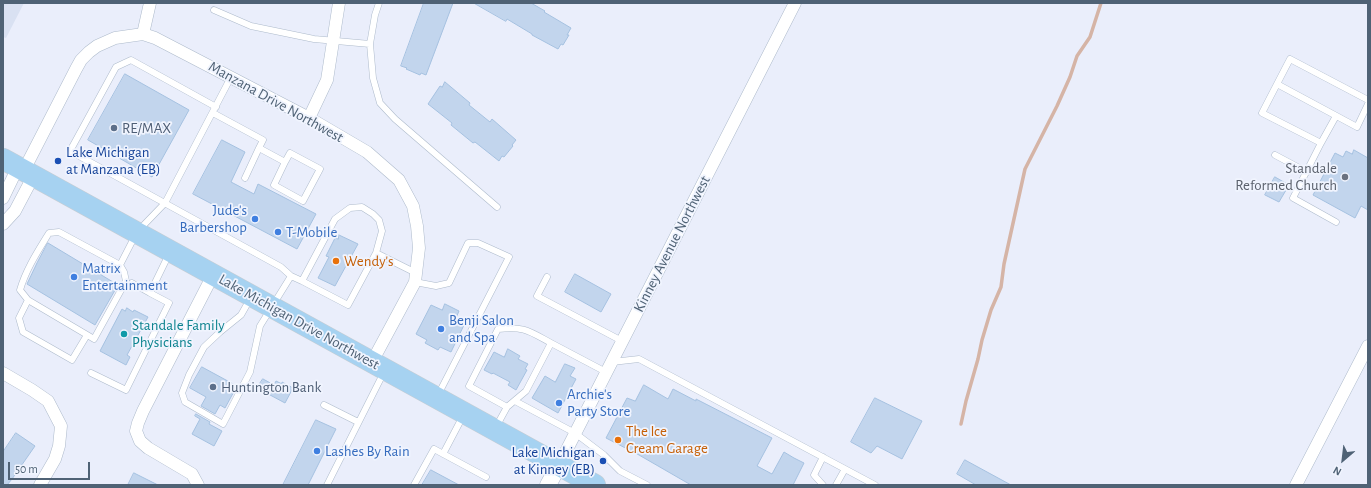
<!DOCTYPE html>
<style>
body{margin:0}
#map{position:relative;width:1371px;height:488px;overflow:hidden;background:#eaeefb;font-family:"Alegreya Sans",sans-serif}
canvas{display:block}
.frame{position:absolute;inset:0;border:4px solid #4f6275;pointer-events:none}
.north{position:absolute;left:1323px;top:440px;width:40px;height:40px;-webkit-text-stroke:3px #f0f4fe;paint-order:stroke;rotate:208deg;font-size:11px;font-weight:700;line-height:16px;text-align:center;color:#4f6275}
.north::after{content:'';display:block;margin:auto;width:14px;height:18px;background:#4f6275;clip-path:polygon(50% 0,100% 100%,50% 72%,0 100%)}
.scale{position:absolute;left:8px;top:462px;width:82px;height:18px;box-sizing:border-box;border:2px solid #4f6275;border-top:0;padding-left:5px;font-size:12px;line-height:14px;white-space:nowrap;color:#4f6275;-webkit-text-stroke:3px #f0f4fe;paint-order:stroke}
</style>
<div id="map">
<canvas width="1371" height="488"></canvas>
<div class="frame"></div>
<div class="north">N</div>
<div class="scale">50 m</div>
</div>
<script>
const context = document.querySelector('canvas').getContext('2d');
context.lineJoin = 'round';
function fillPath(path, color) {
  context.fillStyle = color;
  context.fill(path, 'evenodd');
}
function stroke(path, color, width, dash) {
  context.strokeStyle = color;
  context.lineWidth = width;
  context.lineCap = dash ? 'butt' : 'round';
  context.setLineDash(dash || []);
  context.stroke(path);
}
function drawText(font, color, halo, rows, align = 'center') {
  context.font = font + ' "Alegreya Sans",sans-serif';
  context.lineWidth = 3.5;
  context.setLineDash([]);
  context.textBaseline = 'middle';
  context.strokeStyle = halo;
  context.fillStyle = color;
  for (const [text, x, y, turn = 0] of rows) {
    context.save();
    context.translate(x, y);
    context.rotate((+turn || 0) * Math.PI / 180);
    context.textAlign = isNaN(turn) ? turn : align;
    if (halo) context.strokeText(text, 0, 0);
    context.fillText(text, 0, 0);
    context.restore();
  }
}
const residential = new Path2D(`
 M 3,3 L 24,3 L 6,38 L 3,37 Z`);
const stream = new Path2D(`
 M 961,424 L 966,401 L 978,359 L 982,340 L 991,310 L 1001,287 L 1004,264 L 1025,169 L 1057,106 L 1070,77 L 1077,56 L 1090,37 L 1101,3`);
const building = new Path2D(`
 M 424,3 L 453,3 L 426,75 L 421,73 L 420,75 L 406,69 L 407,68 L 401,66 Z
 M 474,3 L 531,3 L 545,11 L 544,12 L 571,28 L 567,35 L 569,35 L 563,45 L 561,44 L 558,49 L 532,35 L 532,34 L 507,19 L 506,21 Z
 M 125,74 L 189,110 L 152,177 L 88,140 Z
 M 445,82 L 470,103 L 469,105 L 490,122 L 492,119 L 516,140 L 512,145 L 513,146 L 504,157 L 502,156 L 499,161 L 475,142 L 473,143 L 451,125 L 452,123 L 428,104 L 440,86 L 442,87 Z
 M 222,140 L 245,152 L 231,182 L 254,194 L 258,184 L 316,214 L 297,249 L 193,194 Z
 M 1354,150 L 1368,158 L 1368,210 L 1361,206 L 1355,218 L 1313,195 L 1335,153 L 1343,157 L 1346,151 L 1352,154 Z
 M 1275,177 L 1289,185 L 1279,202 L 1265,195 Z
 M 339,235 L 358,244 L 335,286 L 318,278 L 329,257 L 326,256 L 335,238 L 338,239 Z
 M 48,243 L 118,285 L 95,325 L 27,284 L 37,263 Z
 M 575,274 L 611,294 L 601,312 L 565,292 Z
 M 445,304 L 459,311 L 456,318 L 465,323 L 451,352 L 440,347 L 438,350 L 425,343 L 427,340 L 416,334 L 431,305 L 442,310 Z
 M 127,308 L 133,312 L 134,310 L 148,317 L 127,355 L 130,357 L 126,365 L 100,351 L 122,309 L 125,311 Z
 M 508,349 L 520,356 L 518,359 L 528,364 L 525,369 L 527,370 L 516,390 L 508,385 L 510,382 L 493,373 L 492,374 L 484,370 L 494,352 L 504,357 Z
 M 565,364 L 575,368 L 570,376 L 576,379 L 558,413 L 532,398 L 545,376 L 555,382 Z
 M 202,367 L 237,386 L 225,408 L 220,405 L 215,414 L 201,406 L 206,397 L 190,388 Z
 M 263,379 L 274,385 L 276,381 L 282,384 L 282,382 L 293,388 L 285,403 L 257,388 Z
 M 644,385 L 668,399 L 673,389 L 696,401 L 696,399 L 772,438 L 757,466 L 772,474 L 784,452 L 794,458 L 804,463 L 793,485 L 691,485 L 639,455 L 606,438 L 627,398 L 635,401 Z
 M 875,398 L 922,421 L 902,459 L 877,446 L 871,453 L 851,442 Z
 M 196,414 L 210,422 L 209,424 L 222,431 L 214,446 L 192,434 L 200,419 L 195,416 Z
 M 316,420 L 336,429 L 308,485 L 283,485 Z
 M 16,433 L 35,446 L 12,479 L 7,485 L 3,485 L 3,452 Z
 M 965,460 L 1011,485 L 976,485 L 957,474 Z
 M 431,470 L 459,485 L 422,485 Z
 M 134,473 L 158,485 L 128,485 Z`);
const lane = new Path2D(`
 M 379,3 L 375,15 L 370,44 L 373,78 L 380,103 L 395,119 L 497,207
 M 214,10 L 251,26 L 314,39 L 370,44
 M 1277,84 L 1290,59 L 1368,100
 M 216,107 L 131,60 L 116,67 L 70,151 L 281,267 L 291,276 L 302,281 L 335,219 L 350,208 L 362,207 L 373,214 L 379,220 L 382,231 L 376,253 L 416,273
 M 213,113 L 263,140 L 259,148 L 285,162 L 290,153 L 320,169 L 303,201 L 274,185 L 285,162
 M 1321,143 L 1336,116
 M 1275,155 L 1307,172
 M 245,178 L 259,148
 M 1336,222 L 1293,198 L 1321,143 L 1262,113 L 1277,84 L 1357,127 L 1368,104
 M 120,265 L 59,232 L 49,233 C 38,251 26,269 20,290 L 28,300 L 94,339 L 126,281 L 124,272 L 120,265 L 137,232 L 165,203 L 231,77
 M 547,277 L 537,296 L 622,341
 M 302,281 L 348,305 L 376,253
 M 415,282 L 436,286 L 449,283 L 468,243 L 478,243 L 509,257 L 438,395
 M 132,283 L 150,293
 M 250,299 L 241,315 L 220,332 L 204,347 L 189,375 L 182,393 L 185,402 L 223,424 L 250,372 L 260,326 L 291,276
 M 28,300 L 19,318 L 23,332 L 72,360 L 87,335
 M 612,362 L 639,359 L 875,485
 M 91,373 L 126,390 L 169,303 L 150,293 L 169,254
 M 515,401 L 575,433 L 604,455 L 620,471 L 647,485
 M 324,405 L 358,422
 M 507,407 L 469,386 L 498,329 C 524,326 529,331 551,343
 M 496,427 L 507,407 L 526,391 L 551,343 L 606,372
 M 443,454 L 463,416
 M 823,457 L 814,475 L 823,485
 M 327,485 L 384,372
 M 414,485 L 434,449 L 486,477
 M 836,485 L 845,469`);
const street = new Path2D(`
 M 143,34 L 150,3
 M 309,118 L 327,80 L 339,3
 M 24,170 L 76,69 L 81,60 L 89,52 L 97,46 L 115,38 L 143,34 L 155,38 L 309,118 L 367,152 L 399,180 L 413,206 L 417,226 L 419,248 L 415,282 L 372,362
 M 3,198 L 18,167
 M 3,224 L 15,211 L 34,175
 M 3,373 L 32,390 L 48,401 L 61,426 L 59,446 L 55,459 L 40,485
 M 559,465 L 795,3
 M 198,485 L 192,474 L 148,448 L 140,441 L 136,431 L 138,423 L 143,411 L 213,275
 M 1296,485 L 1368,346`);
const secondary = new Path2D(`
 M 548,485 L 559,465`);
const highway = new Path2D(`
 M 3,159 L 595,485`);
const markers = [
 [114,128,4,"#5c6f8a"],
 [58,161,4,"#1a4fb4"],
 [1345,177,4,"#6b7280"],
 [255,219,4,"#3f7fe0"],
 [278,232,4,"#3f7fe0"],
 [336,261,4,"#e8710a"],
 [74,277,4,"#3f7fe0"],
 [441,329,4,"#3f7fe0"],
 [124,334,4,"#0f9aa8"],
 [213,387,4,"#5c6f8a"],
 [559,403,4,"#3f7fe0"],
 [618,440,4,"#e8710a"],
 [317,451,4,"#3f7fe0"],
 [603,461,4,"#1a4fb4"]
];
const streetNames = [
 ["Manzana Drive Northwest",276,102,29],
 ["Kinney Avenue Northwest",672,244,-63],
 ["Lake Michigan Drive Northwest",299,322,29]
];
const serviceNames = [
 ["RE/MAX",122,128],
 ["Huntington Bank",221,387]
];
const transitNames = [
 ["Lake Michigan",66,152],
 ["at Manzana (EB)",66,169],
 ["Lake Michigan",595,452,"right"],
 ["at Kinney (EB)",595,469,"right"]
];
const worshipNames = [
 ["Standale",1337,168],
 ["Reformed Church",1337,185]
];
const shopNames = [
 ["Jude's",247,210,"right"],
 ["Barbershop",247,227,"right"],
 ["T-Mobile",286,232],
 ["Matrix",82,268],
 ["Entertainment",82,285],
 ["Benji Salon",449,320],
 ["and Spa",449,337],
 ["Archie's",567,394],
 ["Party Store",567,411],
 ["Lashes By Rain",325,451]
];
const foodNames = [
 ["Wendy's",344,261],
 ["The Ice",626,431],
 ["Cream Garage",626,448]
];
const cultureNames = [
 ["Standale Family",132,325],
 ["Physicians",132,342]
];
fillPath(residential, '#d9e1f2');
stroke(stream, '#d5b4a6', 3.5);
fillPath(building, '#c2d5ed');
stroke(building, '#a5c1e0', 1);
stroke(lane, '#adbacb', 7);
stroke(street, '#adbacb', 13);
stroke(secondary, '#acb9cd', 17);
stroke(highway, '#c7cdd3', 22);
stroke(lane, '#fff', 6);
stroke(street, '#fff', 12);
stroke(secondary, '#fff', 16);
stroke(highway, '#a6d2f1', 21);
for (const [x, y, r, color] of markers) {
  const dot = new Path2D();
  dot.arc(x, y, r, 0, 2 * Math.PI);
  context.fillStyle = color;
  context.fill(dot);
  stroke(dot, '#f0f4fe', 1.5);
}
drawText('15px', '#4f6275', '#f0f4fe', streetNames);
drawText('15px', '#4e5e75', '#f0f4fe', serviceNames, 'left');
drawText('15px', '#164399', '#f0f4fe', transitNames, 'left');
drawText('15px', '#5b616d', '#f0f4fe', worshipNames, 'right');
drawText('15px', '#366cbe', '#f0f4fe', shopNames, 'left');
drawText('15px', '#c56008', '#f0f4fe', foodNames, 'left');
drawText('15px', '#0d838f', '#f0f4fe', cultureNames, 'left');
</script>
